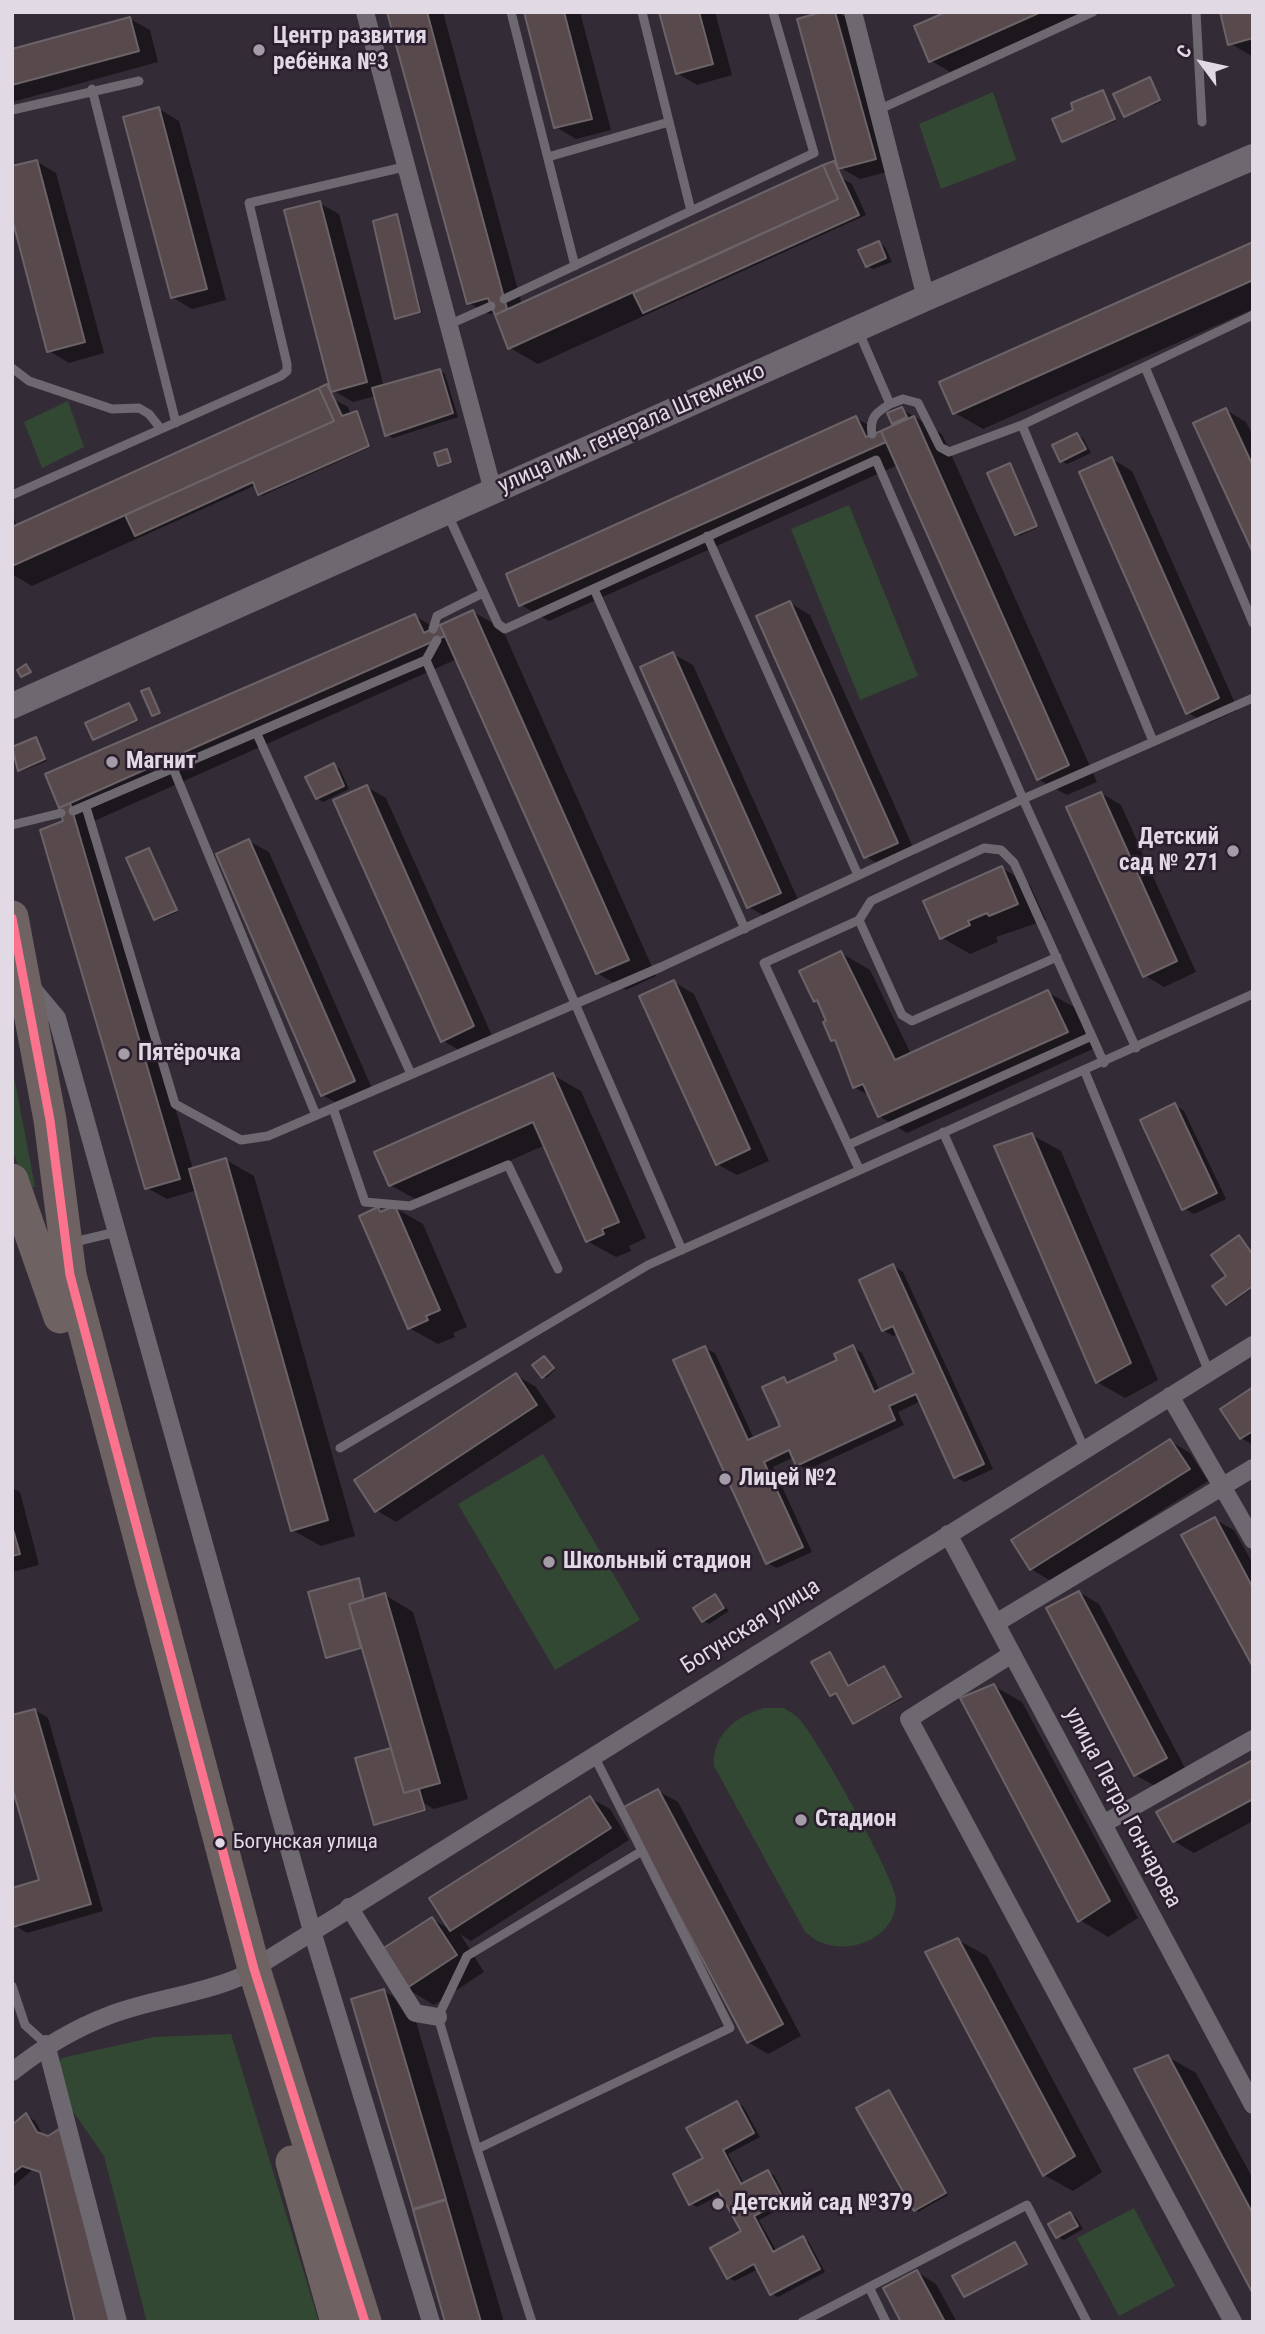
<!DOCTYPE html>
<meta charset="utf-8">
<style>
body{margin:0}
#map{position:relative;width:1265px;height:2334px;overflow:hidden;background:#332c36;font-family:"Roboto Condensed",sans-serif}
canvas{display:block}
.frame{position:absolute;inset:0;border:14px solid #e1d9e4;pointer-events:none}
.north{position:absolute;left:1167px;top:28px;width:70px;height:70px;-webkit-text-stroke:5px #2b1f2f;paint-order:stroke;rotate:303deg;font-size:19px;font-weight:700;line-height:28px;text-align:center;color:#e1d9e4}
.north::after{content:'';display:block;margin:auto;width:24px;height:32px;background:#e1d9e4;clip-path:polygon(50% 0,100% 100%,50% 72%,0 100%)}
</style>
<div id="map">
<canvas width="1265" height="2334"></canvas>
<div class="frame"></div>
<div class="north">С</div>
</div>
<script>
const context = document.querySelector('canvas').getContext('2d');
context.lineJoin = 'round';
function fillPath(path, color) {
  context.fillStyle = color;
  context.fill(path, 'evenodd');
}
function stroke(path, color, width, dash) {
  context.strokeStyle = color;
  context.lineWidth = width;
  context.lineCap = dash ? 'butt' : 'round';
  context.setLineDash(dash || []);
  context.stroke(path);
}
function drawText(font, color, halo, rows, align = 'center') {
  context.font = font + ' "Roboto Condensed",sans-serif';
  context.lineWidth = 5;
  context.setLineDash([]);
  context.textBaseline = 'middle';
  context.strokeStyle = halo;
  context.fillStyle = color;
  for (const [text, x, y, turn = 0] of rows) {
    context.save();
    context.translate(x, y);
    context.rotate((+turn || 0) * Math.PI / 180);
    context.textAlign = isNaN(turn) ? turn : align;
    if (halo) context.strokeText(text, 0, 0);
    context.fillText(text, 0, 0);
    context.restore();
  }
}
const green = new Path2D(`
 M 993,92 L 1016,160 L 941,189 L 919,124 Z
 M 68,401 L 84,447 L 42,468 L 24,422 Z
 M 849,505 L 918,676 L 860,700 L 791,529 Z
 M 12,1066 L 35,1187 L 25,1187 L 12,1148 Z
 M 543,1454 L 640,1620 L 555,1670 L 458,1504 Z
 M 764,1708 L 784,1708 C 790,1712 796,1715 801,1721 C 817,1739 896,1879 896,1900 C 896,1945 831,1962 804,1930 L 714,1766 C 712,1735 736,1716 764,1708 Z
 M 231,2034 L 319,2322 L 147,2322 L 104,2156 L 49,2077 L 62,2058 L 154,2037 Z
 M 1134,2208 L 1175,2286 L 1119,2316 L 1077,2238 Z`);
const shadow = new Path2D(`
 M 389,12 L 443,12 L 522,305 L 834,163 L 839,166 L 829,12 L 837,12 L 854,22 L 895,170 L 860,179 L 837,166 L 843,179 L 852,184 L 866,215 L 538,364 L 510,348 L 496,313 L 489,314 L 469,303 Z
 M 526,12 L 580,12 L 611,130 L 576,139 L 556,127 Z
 M 661,12 L 715,12 L 732,75 L 697,85 L 677,73 Z
 M 950,12 L 1085,12 L 950,72 L 930,60 Z
 M 1253,12 L 1253,57 L 1230,43 Z
 M 130,19 L 150,30 L 158,62 L 12,102 L 12,51 Z
 M 1149,79 L 1161,102 L 1125,116 Z
 M 1102,92 L 1116,121 L 1063,141 L 1075,111 Z
 M 159,109 L 179,121 L 226,300 L 192,309 L 172,297 Z
 M 36,161 L 56,173 L 104,353 L 69,363 L 49,351 Z
 M 319,203 L 339,214 L 384,387 L 439,371 L 445,374 L 458,417 L 393,438 L 386,434 L 376,396 L 353,402 L 331,389 L 335,400 L 348,407 L 351,415 L 359,414 L 371,447 L 262,496 L 256,485 L 32,586 L 12,574 L 12,512 L 17,527 L 327,386 L 332,389 Z
 M 397,216 L 422,313 L 399,319 L 396,318 Z
 M 879,243 L 885,247 L 892,262 L 873,269 L 867,266 Z
 M 1253,244 L 1253,309 L 983,429 L 955,413 Z
 M 902,409 L 942,434 L 1097,782 L 1067,795 L 1038,779 L 898,465 L 549,621 L 521,605 L 856,418 L 881,432 L 897,425 L 893,423 Z
 M 1226,410 L 1246,422 L 1253,436 L 1253,549 Z
 M 1077,435 L 1083,438 L 1091,453 L 1067,464 L 1061,461 Z
 M 447,451 L 453,463 L 442,466 L 440,465 Z
 M 1112,459 L 1132,471 L 1238,710 L 1207,724 L 1187,712 Z
 M 1009,465 L 1039,527 L 1019,536 L 1017,534 Z
 M 790,603 L 810,615 L 916,854 L 885,868 L 865,856 Z
 M 473,612 L 502,628 L 656,976 L 626,990 L 597,973 L 457,659 L 92,822 L 193,1169 L 226,1160 L 254,1176 L 355,1536 L 321,1546 L 292,1530 L 197,1190 L 167,1199 L 147,1188 L 61,807 L 415,616 L 437,629 Z
 M 673,654 L 693,665 L 800,904 L 768,918 L 749,907 Z
 M 149,690 L 162,714 L 156,716 L 154,715 Z
 M 129,705 L 139,721 L 95,739 Z
 M 36,739 L 47,761 L 22,771 L 12,749 Z
 M 334,765 L 340,769 L 349,789 L 323,802 L 317,798 Z
 M 367,787 L 386,798 L 493,1038 L 462,1052 L 442,1040 Z
 M 1101,793 L 1121,805 L 1196,972 L 1164,987 L 1144,975 Z
 M 249,841 L 269,852 L 374,1093 L 342,1106 L 322,1095 Z
 M 149,850 L 178,912 L 158,920 L 156,919 Z
 M 1002,868 L 1030,885 L 1046,920 L 996,937 L 998,942 L 970,954 L 941,937 Z
 M 841,953 L 870,970 L 911,1054 L 1047,992 L 1076,1008 L 1095,1048 L 907,1133 L 879,1116 L 870,1096 L 854,1087 L 839,1043 L 833,1040 L 820,1003 L 815,1001 Z
 M 674,982 L 694,994 L 769,1161 L 737,1175 L 717,1164 Z
 M 553,1075 L 581,1091 L 646,1238 L 629,1246 L 631,1251 L 616,1257 L 587,1241 L 545,1145 L 419,1201 L 390,1185 Z
 M 1175,1105 L 1184,1111 L 1226,1199 L 1194,1214 L 1184,1208 Z
 M 1032,1135 L 1061,1151 L 1158,1380 L 1125,1398 L 1097,1382 Z
 M 395,1208 L 423,1224 L 467,1327 L 453,1333 L 455,1337 L 438,1344 L 409,1328 L 378,1209 L 383,1212 Z
 M 1253,1255 L 1253,1288 L 1229,1305 L 1227,1304 Z
 M 893,1266 L 903,1272 L 993,1469 L 965,1482 L 955,1477 L 921,1401 L 898,1412 L 904,1425 L 807,1470 L 797,1464 L 794,1457 L 773,1467 L 812,1552 L 777,1568 L 767,1563 L 705,1348 L 715,1353 L 754,1439 L 782,1426 L 784,1379 L 792,1383 L 839,1361 L 853,1347 L 862,1353 L 880,1391 L 916,1374 L 898,1333 L 893,1336 L 883,1330 Z
 M 546,1359 L 555,1370 L 546,1378 L 544,1376 Z
 M 516,1375 L 536,1387 L 556,1417 L 396,1522 L 376,1510 Z
 M 1253,1390 L 1253,1445 L 1241,1438 Z
 M 1170,1441 L 1190,1453 L 1208,1481 L 1051,1581 L 1031,1569 Z
 M 12,1488 L 20,1492 L 39,1565 L 12,1572 Z
 M 1214,1519 L 1234,1530 L 1253,1564 L 1253,1663 Z
 M 358,1580 L 366,1601 L 385,1595 L 413,1612 L 468,1799 L 434,1809 L 424,1803 L 427,1811 L 378,1825 L 375,1823 L 393,1749 L 364,1649 L 327,1657 Z
 M 1079,1592 L 1099,1604 L 1186,1770 L 1155,1786 L 1135,1775 Z
 M 715,1596 L 729,1611 L 709,1624 L 703,1620 Z
 M 830,1654 L 849,1687 L 884,1668 L 902,1699 L 854,1723 L 838,1694 L 831,1695 Z
 M 994,1686 L 1022,1702 L 1138,1918 L 1108,1937 L 1080,1920 L 963,1699 Z
 M 35,1710 L 48,1718 L 103,1911 L 27,1933 L 14,1925 L 12,1890 L 41,1881 Z
 M 1253,1762 L 1253,1821 L 1194,1853 L 1174,1841 Z
 M 658,1791 L 678,1802 L 801,2036 L 768,2054 L 748,2042 Z
 M 590,1798 L 610,1809 L 629,1840 L 471,1941 L 460,1934 L 484,1972 L 434,2005 L 406,1988 L 432,1919 L 451,1930 L 432,1899 Z
 M 958,1940 L 987,1956 L 1102,2172 L 1073,2191 L 1044,2175 Z
 M 384,1991 L 412,2008 L 504,2322 L 447,2322 L 353,2000 Z
 M 1168,2057 L 1196,2073 L 1253,2179 L 1253,2290 L 1137,2070 Z
 M 889,2092 L 948,2195 L 918,2212 L 859,2109 Z
 M 737,2103 L 743,2106 L 760,2137 L 728,2154 L 744,2184 L 768,2172 L 774,2175 L 789,2204 L 759,2220 L 777,2252 L 802,2238 L 809,2242 L 825,2272 L 778,2297 L 772,2294 L 758,2269 L 735,2281 L 728,2278 L 743,2232 L 722,2194 L 697,2207 L 691,2204 L 705,2159 Z
 M 26,2115 L 35,2121 L 44,2137 L 42,2173 L 32,2170 L 12,2188 L 12,2127 Z
 M 1070,2214 L 1076,2217 L 1083,2229 L 1064,2240 L 1058,2237 Z
 M 1015,2244 L 1028,2265 L 965,2296 Z
 M 917,2272 L 936,2284 L 957,2322 L 903,2322 Z`);
const building = new Path2D(`
 M 387,12 L 427,12 L 507,309 L 495,315 L 488,298 L 467,304 Z
 M 524,12 L 564,12 L 592,119 L 554,128 Z
 M 659,12 L 699,12 L 713,64 L 676,74 Z
 M 822,12 L 835,12 L 876,159 L 838,169 L 797,19 Z
 M 946,12 L 1041,12 L 929,62 L 914,26 Z
 M 1220,12 L 1253,12 L 1253,38 L 1228,45 Z
 M 130,17 L 139,51 L 12,85 L 12,49 Z
 M 1150,77 L 1160,100 L 1124,117 L 1113,94 Z
 M 1103,90 L 1115,119 L 1062,142 L 1052,119 L 1073,110 L 1071,103 Z
 M 159,107 L 207,289 L 171,298 L 123,117 Z
 M 37,160 L 85,342 L 47,352 L 12,218 L 12,166 Z
 M 834,161 L 859,215 L 643,313 L 633,293 L 838,199 L 823,165 Z
 M 823,165 L 838,199 L 508,349 L 495,315 Z
 M 320,201 L 367,382 L 331,392 L 284,210 Z
 M 397,214 L 420,312 L 395,319 L 373,221 Z
 M 879,241 L 886,258 L 866,267 L 858,250 Z
 M 1253,242 L 1253,280 L 953,414 L 939,382 Z
 M 440,369 L 453,413 L 385,436 L 372,388 Z
 M 327,384 L 342,416 L 357,411 L 369,446 L 258,495 L 253,482 L 135,536 L 125,515 L 334,421 L 319,388 Z
 M 319,388 L 334,421 L 12,566 L 12,527 Z
 M 902,407 L 907,417 L 892,424 L 887,413 Z
 M 1226,408 L 1253,466 L 1253,553 L 1193,423 Z
 M 856,416 L 866,437 L 881,431 L 886,442 L 519,606 L 506,574 Z
 M 914,416 L 1069,765 L 1037,780 L 881,431 Z
 M 1077,433 L 1086,449 L 1060,462 L 1052,445 Z
 M 447,449 L 451,462 L 438,466 L 434,453 Z
 M 1112,457 L 1219,698 L 1186,714 L 1079,472 Z
 M 1010,463 L 1037,526 L 1015,535 L 987,473 Z
 M 790,601 L 898,843 L 864,858 L 756,616 Z
 M 473,610 L 629,960 L 596,974 L 440,625 Z
 M 415,614 L 424,633 L 440,625 L 445,636 L 59,808 L 45,774 Z
 M 673,652 L 781,893 L 747,908 L 640,667 Z
 M 26,664 L 31,672 L 21,677 L 17,670 Z
 M 149,688 L 160,713 L 152,716 L 141,691 Z
 M 129,703 L 137,720 L 93,740 L 85,723 Z
 M 36,737 L 45,759 L 18,771 L 12,747 Z
 M 334,763 L 344,786 L 316,799 L 305,777 Z
 M 367,785 L 474,1026 L 441,1042 L 333,800 Z
 M 1101,792 L 1177,961 L 1143,977 L 1066,807 Z
 M 70,803 L 180,1179 L 145,1189 L 40,830 L 63,821 L 59,808 Z
 M 249,839 L 355,1081 L 321,1096 L 216,854 Z
 M 149,848 L 177,910 L 154,920 L 126,858 Z
 M 1002,866 L 1018,904 L 989,916 L 987,913 L 968,921 L 970,925 L 940,939 L 923,901 Z
 M 841,951 L 895,1060 L 1048,990 L 1068,1032 L 878,1117 L 863,1084 L 853,1088 L 835,1040 L 831,1041 L 823,1022 L 826,1021 L 817,1000 L 814,1002 L 799,971 Z
 M 674,980 L 750,1149 L 716,1165 L 639,996 Z
 M 553,1073 L 619,1222 L 602,1229 L 604,1234 L 586,1242 L 533,1122 L 389,1186 L 374,1152 Z
 M 1175,1103 L 1217,1193 L 1182,1210 L 1140,1120 Z
 M 1032,1133 L 1131,1363 L 1096,1383 L 994,1146 Z
 M 226,1158 L 328,1520 L 291,1531 L 189,1169 Z
 M 395,1206 L 440,1310 L 426,1316 L 428,1320 L 408,1329 L 359,1216 L 378,1207 L 380,1212 Z
 M 1239,1235 L 1253,1255 L 1253,1286 L 1226,1305 L 1212,1286 L 1226,1276 L 1211,1255 Z
 M 893,1264 L 984,1464 L 954,1478 L 916,1394 L 889,1406 L 895,1420 L 796,1466 L 789,1450 L 764,1462 L 803,1547 L 766,1564 L 673,1360 L 705,1346 L 748,1440 L 780,1426 L 762,1387 L 784,1377 L 787,1383 L 837,1360 L 834,1354 L 853,1345 L 874,1392 L 914,1373 L 893,1326 L 882,1331 L 859,1280 Z
 M 544,1356 L 554,1368 L 542,1378 L 532,1365 Z
 M 516,1373 L 537,1405 L 375,1512 L 354,1480 Z
 M 1253,1387 L 1253,1431 L 1240,1439 L 1220,1409 Z
 M 1170,1439 L 1190,1469 L 1030,1570 L 1011,1540 Z
 M 1215,1517 L 1253,1588 L 1253,1667 L 1181,1535 Z
 M 12,1526 L 20,1554 L 12,1556 Z
 M 359,1578 L 364,1600 L 349,1604 L 361,1648 L 326,1658 L 308,1592 Z
 M 1079,1591 L 1167,1758 L 1134,1776 L 1046,1608 Z
 M 385,1593 L 440,1783 L 404,1793 L 349,1604 Z
 M 715,1594 L 724,1608 L 702,1622 L 693,1608 Z
 M 830,1652 L 848,1686 L 884,1666 L 901,1697 L 853,1724 L 836,1693 L 830,1696 L 811,1662 Z
 M 994,1684 L 1110,1901 L 1078,1922 L 960,1698 Z
 M 35,1709 L 91,1904 L 13,1927 L 12,1888 L 39,1880 L 12,1787 L 12,1715 Z
 M 391,1748 L 404,1793 L 419,1789 L 425,1810 L 374,1825 L 355,1758 Z
 M 1253,1760 L 1253,1799 L 1173,1842 L 1156,1812 Z
 M 658,1789 L 783,2024 L 747,2043 L 622,1808 Z
 M 590,1796 L 611,1828 L 450,1931 L 429,1898 Z
 M 432,1917 L 457,1955 L 404,1990 L 379,1951 Z
 M 958,1938 L 1075,2156 L 1043,2176 L 925,1952 Z
 M 384,1989 L 446,2199 L 413,2209 L 351,1999 Z
 M 1168,2055 L 1253,2214 L 1252,2292 L 1134,2069 Z
 M 889,2090 L 946,2193 L 914,2211 L 856,2108 Z
 M 737,2101 L 754,2133 L 723,2150 L 741,2184 L 768,2170 L 784,2200 L 754,2216 L 773,2252 L 803,2236 L 820,2269 L 770,2295 L 754,2264 L 727,2279 L 710,2248 L 741,2231 L 718,2190 L 689,2205 L 673,2174 L 703,2158 L 686,2128 Z
 M 26,2113 L 37,2132 L 48,2136 L 67,2124 L 114,2322 L 75,2322 L 40,2172 L 22,2166 L 12,2174 L 12,2125 Z
 M 446,2200 L 481,2322 L 445,2322 L 413,2210 Z
 M 1070,2212 L 1078,2226 L 1056,2238 L 1048,2224 Z
 M 1015,2242 L 1027,2264 L 964,2297 L 952,2276 Z
 M 917,2270 L 945,2322 L 901,2322 L 883,2288 Z`);
const lane = new Path2D(`
 M 511,12 L 575,266
 M 642,12 L 691,211
 M 1196,12 L 1202,122
 M 92,89 L 176,423
 M 12,110 L 139,81
 M 878,110 L 1093,12
 M 548,157 L 669,122
 M 504,299 L 814,153 L 773,12
 M 448,325 L 491,306
 M 858,330 L 890,404 L 903,399 L 918,403 L 940,447 L 949,452 L 1022,425 L 1153,741
 M 1145,367 L 1253,623
 M 12,368 L 29,381 L 112,409 L 139,408 L 149,414 L 161,429
 M 1022,425 L 1253,315
 M 872,434 C 869,417 877,412 890,404
 M 12,495 L 281,376 L 287,371 L 287,364 L 249,203 L 404,167
 M 448,515 L 498,624 L 505,629 L 876,460 L 1023,799 L 1136,1048
 M 707,536 L 858,875
 M 594,589 L 745,929
 M 433,629 L 437,616 L 483,593
 M 426,660 L 437,640
 M 257,734 L 411,1074
 M 173,768 L 316,1115
 M 86,807 L 175,1104 L 241,1140 L 268,1136 L 661,967 L 1023,799 L 1253,698
 M 73,811 L 426,660 L 682,1250
 M 12,825 L 61,813
 M 859,920 L 902,1015 L 912,1021 L 1057,957
 M 1085,1072 L 1209,1372
 M 333,1108 L 365,1202 L 410,1206 L 508,1165 L 558,1269
 M 943,1132 L 1084,1448
 M 848,1145 L 1092,1036
 M 859,1169 L 764,963 L 859,920 L 871,901 L 984,848 L 1001,850 L 1014,863 L 1104,1063
 M 70,1243 L 116,1232
 M 340,1448 L 648,1265 L 1253,994
 M 594,1756 C 640,1846 685,1937 730,2028 L 477,2149 L 438,2017 L 467,1956 L 642,1851
 M 12,1986 L 25,2025 L 46,2044
 M 477,2149 L 532,2322
 M 869,2287 L 886,2322
 M 802,2322 L 1027,2205 L 1087,2322`);
const street = new Path2D(`
 M 365,12 L 493,491
 M 853,12 L 926,298
 M 31,987 L 57,1018 L 312,1931 L 431,2322
 M 1170,1396 L 1253,1540
 M 948,1534 L 1253,2105
 M 996,1623 L 1253,1468
 M 1012,1654 L 909,1719 L 1233,2322
 M 1103,1824 L 1253,1739
 M 349,1907 L 415,2013 L 438,2017
 M 46,2044 L 118,2322
 M 12,2072 C 42,2048 73,2029 110,2015 C 152,1999 198,1995 240,1977 L 1253,1345`);
const secondary = new Path2D(`
 M 12,706 L 926,298 L 1253,157`);
const highway = new Path2D(`
 M 12,917 L 50,1120 L 70,1275 L 254,1969 L 365,2322
 M 12,1180 L 60,1317
 M 292,2162 L 337,2322`);
const bus1 = new Path2D(`
 M 12,918 L 50,1120 L 70,1275 L 254,1969 L 365,2322`);
const markers = [
 [259,50,7,"#a49ca7"],
 [112,762,7,"#a49ca7"],
 [1233,851,7,"#a49ca7"],
 [124,1054,7,"#a49ca7"],
 [725,1479,7,"#a49ca7"],
 [549,1562,7,"#a49ca7"],
 [801,1820,7,"#a49ca7"],
 [220,1843,6,"#e1d9e4"],
 [718,2204,7,"#a49ca7"]
];
const busNames = [
 ["Богунская улица",233,1843]
];
const poiNames = [
 ["Центр развития",273,37],
 ["ребёнка №3",273,63],
 ["Магнит",126,762],
 ["Детский",1219,838,"right"],
 ["сад № 271",1219,864,"right"],
 ["Пятёрочка",138,1054],
 ["Лицей №2",739,1479],
 ["Школьный стадион",563,1562],
 ["Стадион",815,1820],
 ["Детский сад №379",732,2204]
];
const streetNames = [
 ["улица им. генерала Штеменко",632,429,-24],
 ["Богунская улица",751,1627,-32],
 ["улица Петра Гончарова",1122,1808,62]
];
fillPath(green, '#324833');
fillPath(shadow, '#0007');
fillPath(building, '#57494c');
stroke(building, '#6b6367', 2);
stroke(lane, '#6e6870', 9);
stroke(street, '#6e6870', 18);
stroke(secondary, '#6e6870', 26);
stroke(highway, '#6e6263', 33);
stroke(bus1, '#fc738d', 9);
for (const [x, y, r, color] of markers) {
  const dot = new Path2D();
  dot.arc(x, y, r, 0, 2 * Math.PI);
  context.fillStyle = color;
  context.fill(dot);
  stroke(dot, '#2b1f2f', 2.5);
}
drawText('21px', '#e1d9e4', '#2b1f2f', busNames, 'left');
drawText('bold 23px', '#e1d9e4', '#2b1f2f', poiNames, 'left');
drawText('23px', '#e1d9e4', '#2b1f2f', streetNames);
</script>
